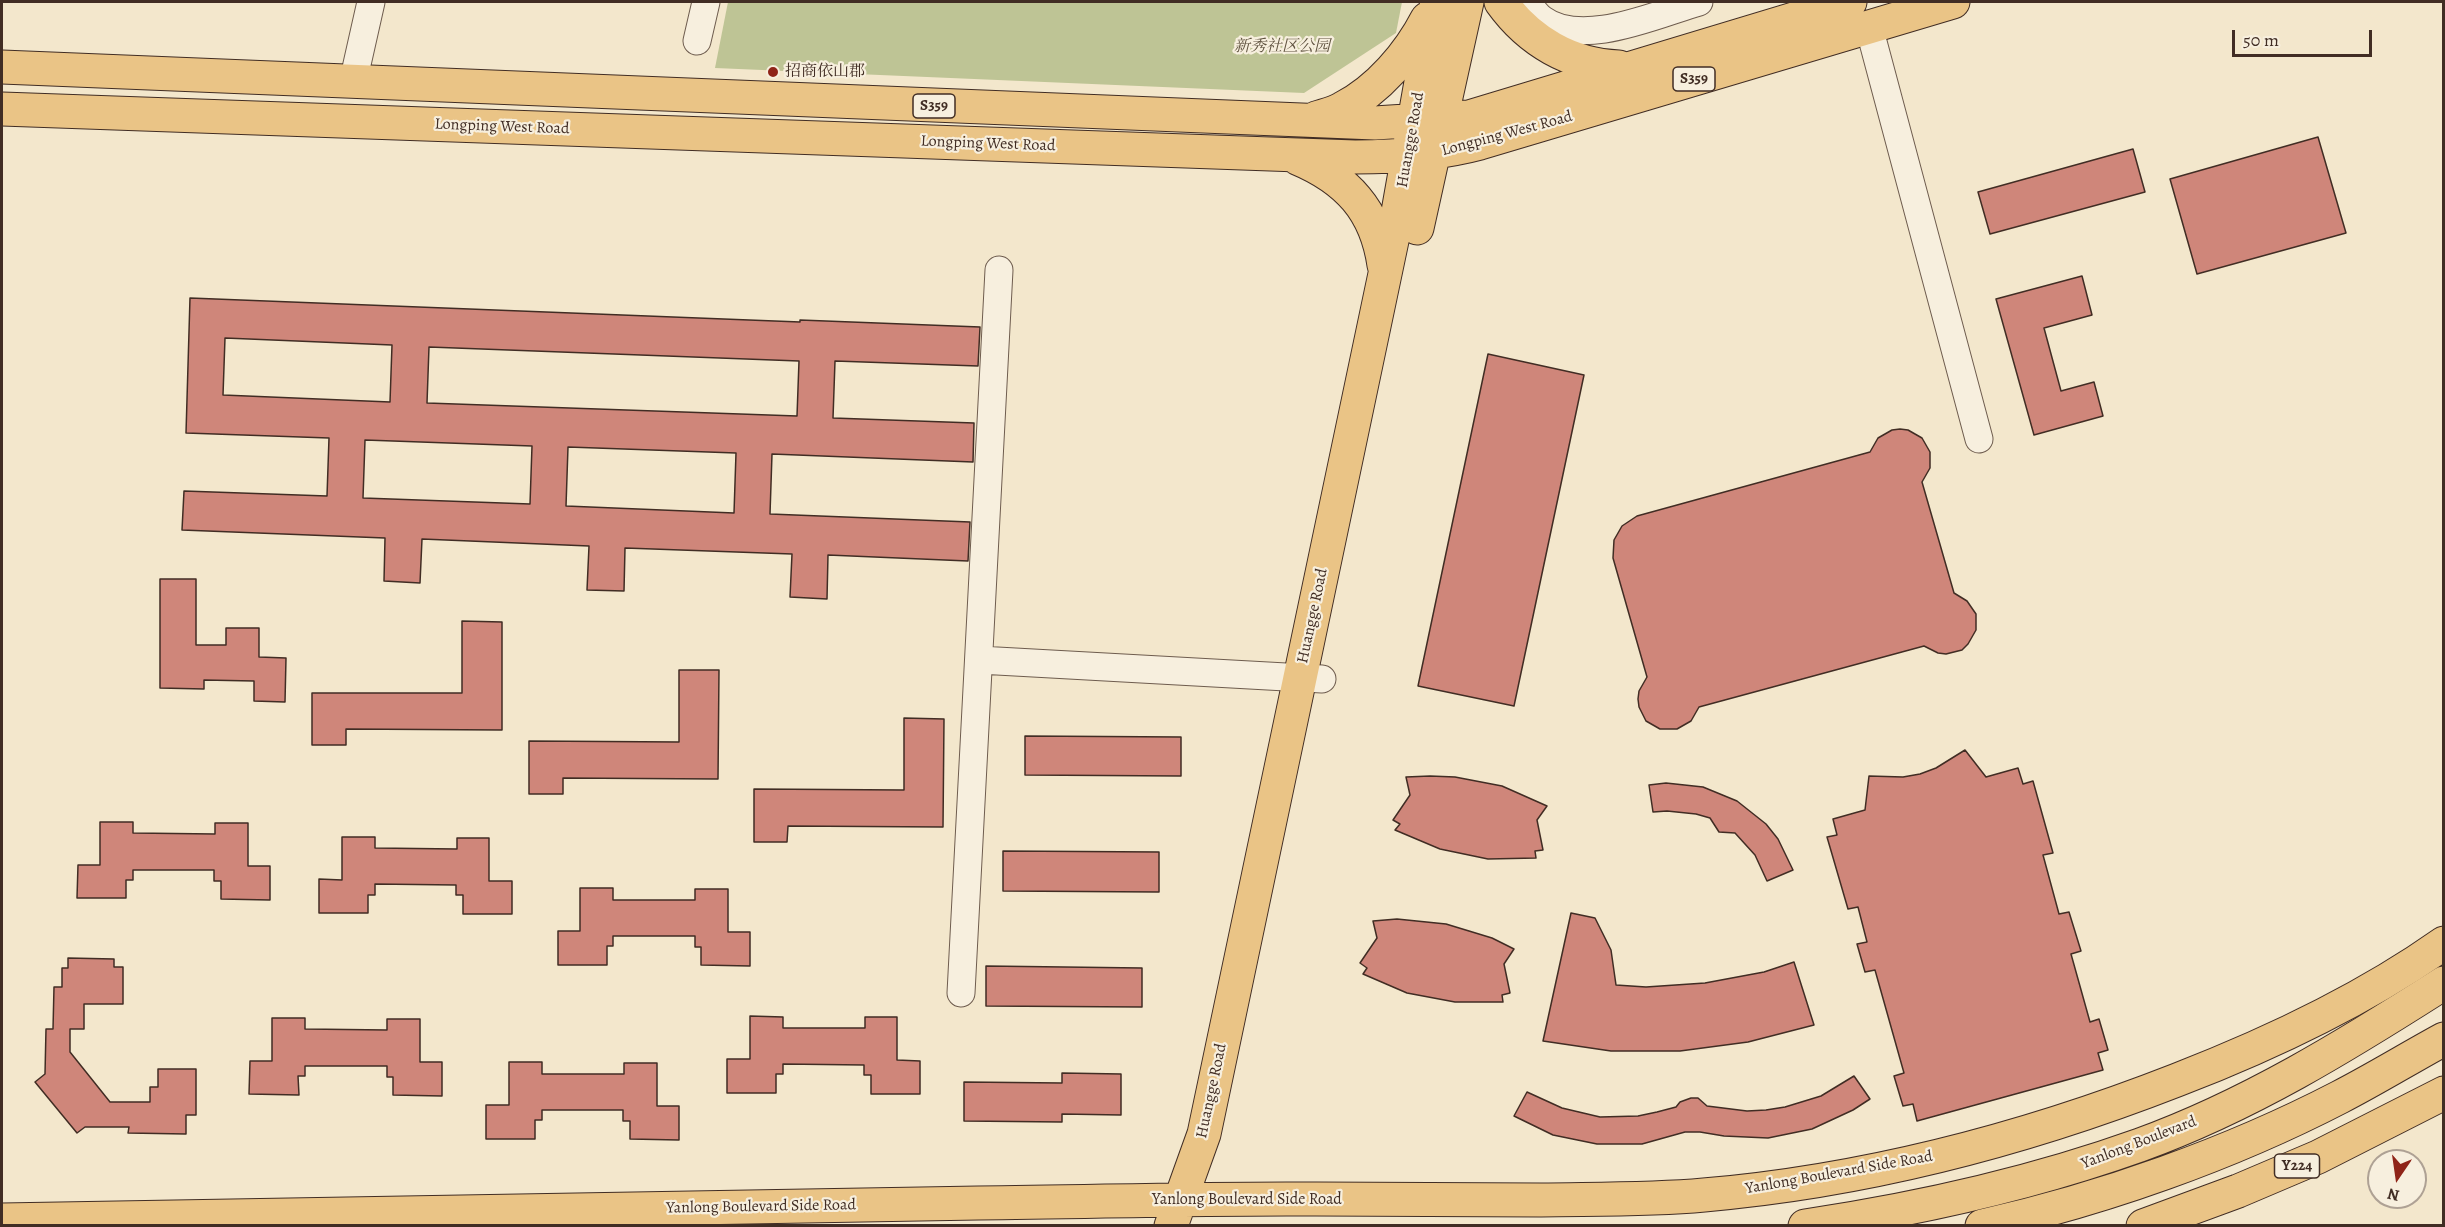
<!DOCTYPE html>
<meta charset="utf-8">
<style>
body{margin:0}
#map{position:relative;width:2445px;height:1227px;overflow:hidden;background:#f3e7cc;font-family:Alegreya,serif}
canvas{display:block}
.frame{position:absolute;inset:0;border:3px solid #412d24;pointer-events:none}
.north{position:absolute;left:2367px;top:1149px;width:60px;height:60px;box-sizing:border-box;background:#f7efde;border:2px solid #aea194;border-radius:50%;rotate:193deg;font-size:16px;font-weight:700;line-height:24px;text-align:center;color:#412d24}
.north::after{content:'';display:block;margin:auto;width:21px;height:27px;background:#8f2418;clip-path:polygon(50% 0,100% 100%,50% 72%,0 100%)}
.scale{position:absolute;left:2232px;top:30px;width:140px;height:27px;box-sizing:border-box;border:3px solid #412d24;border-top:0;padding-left:8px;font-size:18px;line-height:21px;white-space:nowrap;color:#412d24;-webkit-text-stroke:4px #f7efde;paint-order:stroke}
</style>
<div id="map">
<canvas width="2445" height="1227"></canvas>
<div class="frame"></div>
<div class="north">N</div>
<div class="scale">50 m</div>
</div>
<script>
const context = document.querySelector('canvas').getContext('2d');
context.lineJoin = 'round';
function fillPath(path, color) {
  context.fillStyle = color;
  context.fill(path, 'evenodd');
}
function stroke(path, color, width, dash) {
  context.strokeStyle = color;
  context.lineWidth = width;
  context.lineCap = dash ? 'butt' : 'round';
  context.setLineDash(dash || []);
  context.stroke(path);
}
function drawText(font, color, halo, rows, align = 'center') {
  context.font = font + ' Alegreya,"Noto Serif SC",serif';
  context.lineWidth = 4.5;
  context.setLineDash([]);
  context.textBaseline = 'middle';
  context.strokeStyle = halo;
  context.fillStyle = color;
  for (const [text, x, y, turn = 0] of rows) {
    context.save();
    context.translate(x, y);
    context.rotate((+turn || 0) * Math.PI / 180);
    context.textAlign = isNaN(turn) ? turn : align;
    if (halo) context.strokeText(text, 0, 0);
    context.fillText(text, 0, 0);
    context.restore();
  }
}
const green = new Path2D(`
 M 728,2 L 1402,2 L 1396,33 L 1304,93 L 715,68 Z`);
const building = new Path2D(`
 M 2318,137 L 2346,233 L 2197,274 L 2170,179 Z
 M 2133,149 L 2145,192 L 1990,234 L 1978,192 Z
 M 2082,276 L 2092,315 L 2044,328 L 2061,391 L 2094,382 L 2103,416 L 2034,435 L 1996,299 Z
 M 190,298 L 800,322 L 800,320 L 980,327 L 978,366 L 835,361 L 833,418 L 974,423 L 973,462 L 772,454 L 770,514 L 970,522 L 968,561 L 828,555 L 827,599 L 790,597 L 792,554 L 625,548 L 624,591 L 587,590 L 589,546 L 422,539 L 420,583 L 384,581 L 385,538 L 182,530 L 184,491 L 327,496 L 329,438 L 186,433 ZM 225,338 L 392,345 L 390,402 L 223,395 ZM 429,347 L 799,361 L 797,416 L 427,403 ZM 365,440 L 532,446 L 530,504 L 363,498 ZM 568,447 L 736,453 L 734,513 L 566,506 Z
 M 1488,354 L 1584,375 L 1514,706 L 1418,686 Z
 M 1900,429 L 1908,430 L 1922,438 L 1930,452 L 1930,468 L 1922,482 L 1954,593 L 1967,601 L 1976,614 L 1976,630 L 1968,644 L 1962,650 L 1946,654 L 1938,653 L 1924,646 L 1699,707 L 1691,721 L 1677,729 L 1660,729 L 1646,721 L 1639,707 L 1638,699 L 1639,691 L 1647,677 L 1613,558 L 1614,540 L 1622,526 L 1637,516 L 1870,452 L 1878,438 L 1892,430 Z
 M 160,579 L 196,579 L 196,645 L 226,645 L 226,628 L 259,628 L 259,657 L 286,658 L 285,702 L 254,701 L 254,681 L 204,680 L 204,689 L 160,688 Z
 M 462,621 L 502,622 L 502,730 L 346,729 L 346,745 L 312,745 L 312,693 L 462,693 Z
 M 679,670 L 719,670 L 718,779 L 563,778 L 563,794 L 529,794 L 529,741 L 679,742 Z
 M 904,718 L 944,719 L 943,827 L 788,826 L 787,842 L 754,842 L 754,789 L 904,790 Z
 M 1025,736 L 1181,737 L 1181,776 L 1025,775 Z
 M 1965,750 L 1986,777 L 2018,768 L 2023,784 L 2033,781 L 2053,853 L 2043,855 L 2059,914 L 2069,912 L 2081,951 L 2071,954 L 2090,1022 L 2099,1019 L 2108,1050 L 2098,1053 L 2103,1070 L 1917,1121 L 1913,1104 L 1903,1106 L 1894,1076 L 1904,1073 L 1875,970 L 1865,972 L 1857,944 L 1867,942 L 1858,907 L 1848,909 L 1827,837 L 1837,835 L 1833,819 L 1865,810 L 1869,776 L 1903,777 L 1920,774 L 1936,768 Z
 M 1430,776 L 1455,777 L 1502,786 L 1547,806 L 1537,820 L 1543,850 L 1535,851 L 1536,858 L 1488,859 L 1440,849 L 1395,830 L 1400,824 L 1393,820 L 1410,795 L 1406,777 Z
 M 1666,783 L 1703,787 L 1737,801 L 1766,824 L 1778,839 L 1793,870 L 1767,881 L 1755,855 L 1735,833 L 1719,832 L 1710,818 L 1696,814 L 1667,811 L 1653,812 L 1649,785 Z
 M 100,822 L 133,822 L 133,833 L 215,834 L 215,823 L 248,823 L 248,866 L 270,866 L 270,900 L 221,899 L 221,881 L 214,881 L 214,870 L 133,870 L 133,880 L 126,880 L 126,898 L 77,898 L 78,865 L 100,865 Z
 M 342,837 L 375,837 L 375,848 L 457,849 L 457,838 L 489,838 L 489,881 L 512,881 L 512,914 L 463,914 L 463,895 L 456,895 L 456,885 L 375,884 L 375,895 L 368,895 L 368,913 L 319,913 L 319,879 L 342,880 Z
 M 1003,851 L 1159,852 L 1159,892 L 1003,891 Z
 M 580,888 L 613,888 L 613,900 L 695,900 L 695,889 L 728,889 L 728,932 L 750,932 L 750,966 L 701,965 L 701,947 L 695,947 L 695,936 L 613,936 L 613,946 L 607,946 L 607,965 L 558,965 L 558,931 L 580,931 Z
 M 1571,913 L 1595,918 L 1611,950 L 1616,985 L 1646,987 L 1705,983 L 1764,972 L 1794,962 L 1814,1025 L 1748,1042 L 1680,1051 L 1611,1051 L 1543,1041 Z
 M 1397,919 L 1446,924 L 1492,938 L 1514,949 L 1504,964 L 1510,993 L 1502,995 L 1503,1002 L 1455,1002 L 1407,993 L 1363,974 L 1367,968 L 1360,963 L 1377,938 L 1373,921 Z
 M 68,958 L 114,959 L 114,967 L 123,967 L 123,1004 L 84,1004 L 84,1029 L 70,1029 L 70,1052 L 110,1102 L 150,1102 L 150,1087 L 158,1087 L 158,1069 L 196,1069 L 196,1115 L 186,1115 L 186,1134 L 128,1133 L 129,1127 L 85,1127 L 77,1133 L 35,1082 L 45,1074 L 46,1029 L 53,1029 L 54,987 L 62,987 L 62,968 L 68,968 Z
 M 986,966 L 1142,968 L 1142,1007 L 986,1006 Z
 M 750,1016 L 783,1017 L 783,1028 L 865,1028 L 865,1017 L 897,1017 L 897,1060 L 920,1061 L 920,1094 L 871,1094 L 871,1075 L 864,1075 L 864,1065 L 783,1064 L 783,1074 L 776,1074 L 776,1093 L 727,1093 L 727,1059 L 750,1059 Z
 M 272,1018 L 305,1018 L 305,1029 L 387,1030 L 387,1019 L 420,1019 L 420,1062 L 442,1062 L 442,1096 L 393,1095 L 393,1077 L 387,1077 L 387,1066 L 305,1066 L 305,1076 L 298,1076 L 299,1095 L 249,1094 L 250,1061 L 272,1061 Z
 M 509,1062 L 542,1062 L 542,1074 L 624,1074 L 624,1063 L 657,1063 L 657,1106 L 679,1106 L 679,1140 L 630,1139 L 630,1121 L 623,1121 L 623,1110 L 542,1110 L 542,1120 L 535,1120 L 535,1139 L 486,1139 L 486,1105 L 509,1105 Z
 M 1062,1073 L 1121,1074 L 1121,1115 L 1062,1114 L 1062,1122 L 964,1121 L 964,1082 L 1062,1083 Z
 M 1854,1076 L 1870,1099 L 1853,1110 L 1812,1129 L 1768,1138 L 1724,1136 L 1700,1132 L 1685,1132 L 1642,1144 L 1597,1144 L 1553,1135 L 1514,1116 L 1527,1092 L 1562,1108 L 1600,1117 L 1638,1116 L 1657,1112 L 1676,1107 L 1680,1102 L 1691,1098 L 1698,1098 L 1707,1106 L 1747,1111 L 1766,1110 L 1785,1107 L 1821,1096 Z`);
const minor = new Path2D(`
 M 1527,2 C 1532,8 1536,15 1542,19 C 1582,49 1657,14 1699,2
 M 1869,27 L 1979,439
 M 697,41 L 706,2
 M 353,82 L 371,2
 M 979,660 L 1322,679
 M 961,993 L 999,270`);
const major = new Path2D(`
 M 1501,2 C 1529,41 1570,65 1619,67
 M 2,67 L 1375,123 L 1469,117 L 1850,2
 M 2,109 L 1355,157 C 1398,157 1439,154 1480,143 L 1953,2
 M 1316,118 C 1325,115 1335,113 1343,108 C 1378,90 1409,54 1427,19
 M 1297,158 C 1347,179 1376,210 1384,265
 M 1417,228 L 1467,2
 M 2,1220 C 327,1214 652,1207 978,1203 C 1091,1202 1203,1198 1316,1199 C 1391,1200 1466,1200 1541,1200 C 1596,1199 1650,1200 1704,1195 C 1866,1181 2026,1139 2177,1080 C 2270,1044 2362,1001 2444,943
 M 1171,1226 L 1204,1134 L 1398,212 L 1424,65 L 1437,2
 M 2143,1226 L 2238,1191 L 2318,1157 L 2444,1093`);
const highway = new Path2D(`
 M 1805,1226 C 1919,1209 2031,1184 2140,1145 C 2248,1106 2347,1045 2444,983
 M 1982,1226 C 2103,1199 2230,1154 2340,1097 C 2375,1079 2409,1058 2444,1039`);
const markers = [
 [773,72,6,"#8f2418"]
];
const shields = [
 [1694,79,42],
 [934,106,42],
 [2297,1166,45]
];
const shieldNames = [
 ["S359",1694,79],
 ["S359",934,106],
 ["Y224",2297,1166]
];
const parkNames = [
 ["新秀社区公园",1282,47]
];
const poiNames = [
 ["招商依山郡",785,72]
];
const streetNames = [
 ["Longping West Road",502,127,2],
 ["Longping West Road",1507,134,-15],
 ["Huangge Road",1411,140,-80],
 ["Longping West Road",988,144,2],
 ["Huangge Road",1313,616,-78],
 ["Huangge Road",1212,1091,-78],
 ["Yanlong Boulevard",2139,1143,-21],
 ["Yanlong Boulevard Side Road",1839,1173,-10],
 ["Yanlong Boulevard Side Road",1247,1200],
 ["Yanlong Boulevard Side Road",761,1207,-1]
];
fillPath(green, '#bec495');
fillPath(building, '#cf867a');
stroke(building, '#412d24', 1.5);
stroke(minor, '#6e5c4e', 29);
stroke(major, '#412d24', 35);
stroke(highway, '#412d24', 35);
stroke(minor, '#f7efde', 27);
stroke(major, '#eac486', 33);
stroke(highway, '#eac486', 33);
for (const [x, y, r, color] of markers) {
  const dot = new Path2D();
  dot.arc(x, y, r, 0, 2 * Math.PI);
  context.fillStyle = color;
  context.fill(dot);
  stroke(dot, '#f7efde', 2);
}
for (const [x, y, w] of shields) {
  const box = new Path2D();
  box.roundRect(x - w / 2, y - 12, w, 24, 4.5);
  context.fillStyle = '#f7efde';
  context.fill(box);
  stroke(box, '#412d24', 1.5);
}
drawText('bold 15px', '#412d24', null, shieldNames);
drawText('italic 16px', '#605340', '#f7efde', parkNames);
drawText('16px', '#412d24', '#f7efde', poiNames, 'left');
drawText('16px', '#412d24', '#f7efde', streetNames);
</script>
